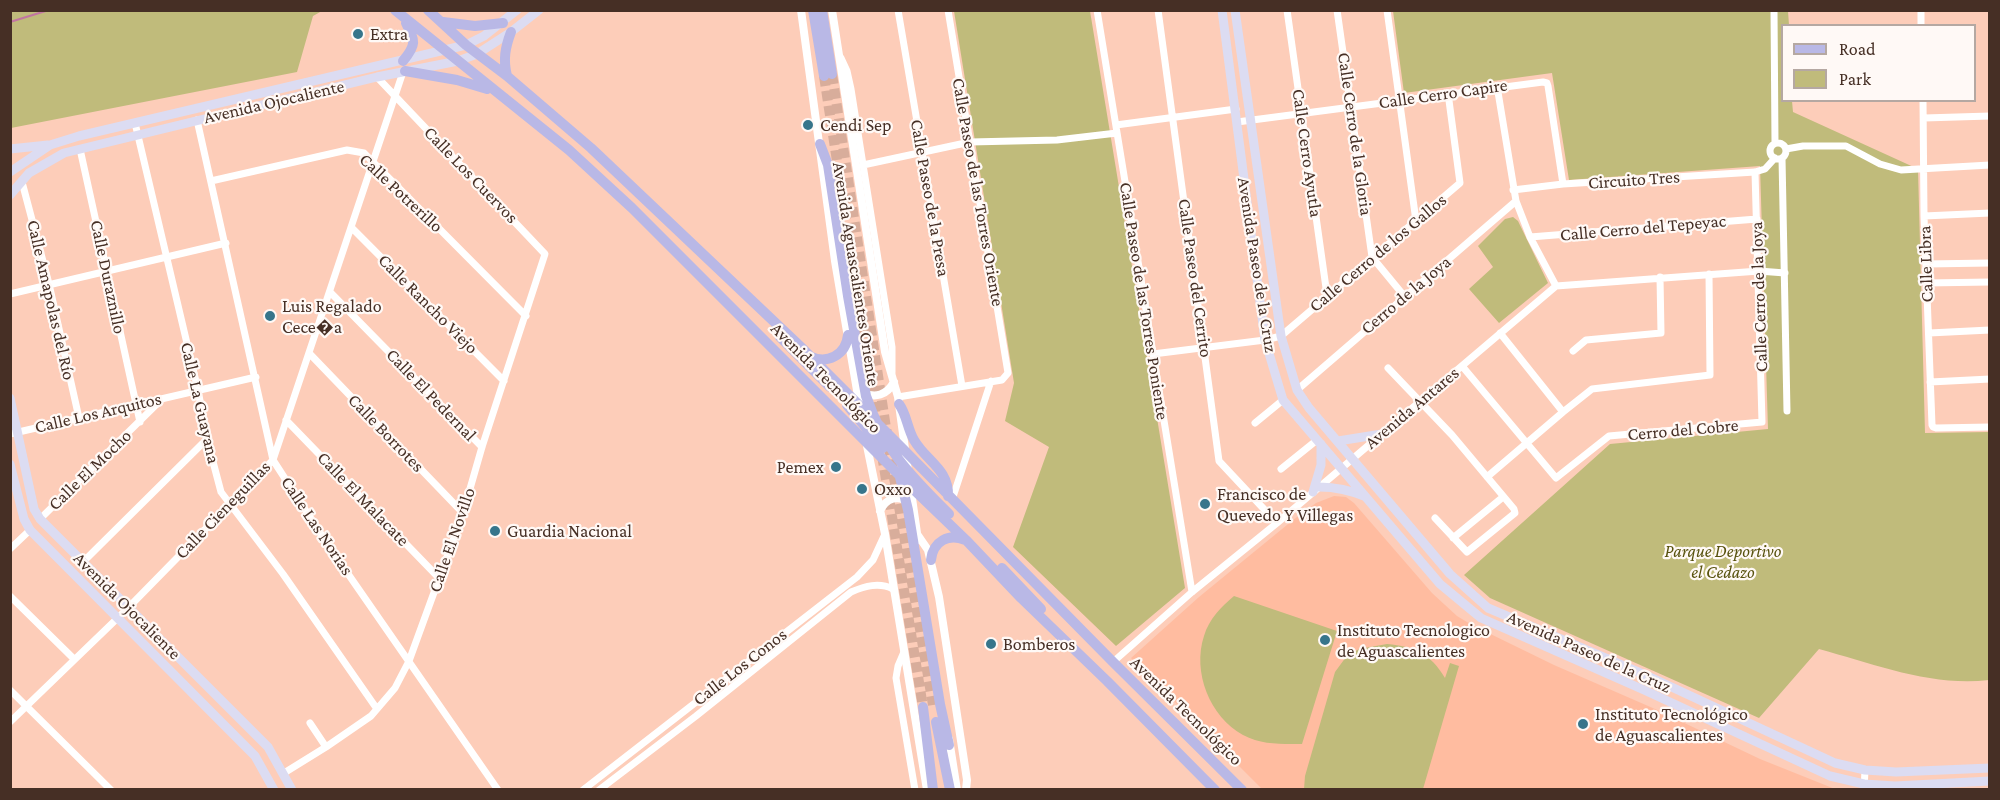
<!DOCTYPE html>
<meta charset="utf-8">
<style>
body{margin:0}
#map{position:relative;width:2000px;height:800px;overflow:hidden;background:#fdcdb9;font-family:"Crimson Pro",serif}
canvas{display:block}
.frame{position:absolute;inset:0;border:12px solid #462f25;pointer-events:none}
.legend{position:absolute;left:1781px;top:24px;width:195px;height:78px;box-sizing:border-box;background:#fff9f6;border:2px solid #b5a8a2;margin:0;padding:8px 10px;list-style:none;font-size:18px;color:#462f25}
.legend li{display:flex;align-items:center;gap:12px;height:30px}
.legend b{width:30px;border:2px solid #b5a8a2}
</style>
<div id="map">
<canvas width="2000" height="800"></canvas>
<div class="frame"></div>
<ul class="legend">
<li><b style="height:8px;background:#b9b8e6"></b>Road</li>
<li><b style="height:16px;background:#c0bb7b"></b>Park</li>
</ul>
</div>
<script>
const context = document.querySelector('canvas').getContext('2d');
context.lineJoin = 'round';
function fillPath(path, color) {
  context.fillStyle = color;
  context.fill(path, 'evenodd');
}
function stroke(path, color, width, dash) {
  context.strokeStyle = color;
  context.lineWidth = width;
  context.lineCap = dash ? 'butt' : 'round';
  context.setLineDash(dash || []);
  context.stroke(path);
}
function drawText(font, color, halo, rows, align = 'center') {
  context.font = font + ' "Crimson Pro",serif';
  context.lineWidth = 4.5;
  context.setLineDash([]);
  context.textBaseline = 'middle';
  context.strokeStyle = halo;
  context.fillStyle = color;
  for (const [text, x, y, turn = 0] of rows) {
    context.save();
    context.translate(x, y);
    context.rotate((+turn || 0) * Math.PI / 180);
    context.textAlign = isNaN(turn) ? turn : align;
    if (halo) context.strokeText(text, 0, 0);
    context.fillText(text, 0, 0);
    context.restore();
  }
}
const built = new Path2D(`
 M 1334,496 L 1346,497 L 1354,503 L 1432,593 L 1457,616 L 1472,625 L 1554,665 L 1655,709 L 1760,759 L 1835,789 L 1262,789 L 1131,658 L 1199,597 L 1293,520 L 1316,503 Z`);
const green = new Path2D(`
 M 11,10 L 321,10 L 322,11 L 313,16 L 297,72 L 11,128 Z
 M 954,11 L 1090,11 L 1185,588 L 1116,646 L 1013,547 L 1049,447 L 1005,421 L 1014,383 Z
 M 1393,11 L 1788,11 L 1789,25 L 1782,26 L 1782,100 L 1792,101 L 1793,112 L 1918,169 L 1925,433 L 1989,432 L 1989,680 C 1932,687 1874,664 1819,649 L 1759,718 L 1490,598 L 1464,575 L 1610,444 L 1768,429 L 1760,166 L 1569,180 L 1552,73 L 1404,93 Z
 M 1513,217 L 1518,221 L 1548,283 L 1499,323 L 1469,289 L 1493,267 L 1478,246 L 1505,219 Z
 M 1234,596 L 1337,631 L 1302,744 C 1281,744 1262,745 1243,735 C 1210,717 1192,672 1204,636 C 1209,619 1221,607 1234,596 Z
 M 1387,644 C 1415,647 1430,653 1445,678 L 1450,663 L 1459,666 L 1423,789 L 1304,789 L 1305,776 L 1335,672 L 1346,657 L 1359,649 Z`);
const stream = new Path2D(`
 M 220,10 L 224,10
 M 10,22 L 49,10`);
const primaryTunnel = new Path2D(`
 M 832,74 L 890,454 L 933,705
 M 824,76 L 876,416
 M 882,455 L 923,707`);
const minor = new Path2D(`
 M 898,10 L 962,386
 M 1097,10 L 1192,592
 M 1158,10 L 1219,461 L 1277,523
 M 1287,10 L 1327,295
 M 1337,10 L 1372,257 L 1405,297
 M 1387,10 L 1416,221
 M 1774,10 L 1775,143
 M 1921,10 L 1921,26
 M 841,58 L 847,71 L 851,89 L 892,347 L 892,372
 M 1497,86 L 1516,201 L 1530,237 L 1556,286
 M 1923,100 L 1924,216 L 1932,425 L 1933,427 L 1936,428 L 1990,427
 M 1924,118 L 1990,116
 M 197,120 L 273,460 L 328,545 L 498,790
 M 1237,122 L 1543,82 L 1547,83 L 1548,86 L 1563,184
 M 135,123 L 198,390 L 207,439 L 221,492 L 283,574 L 377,709
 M 1116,125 L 1236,109
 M1770 151a8 8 0 1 1 16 0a8 8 0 1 1-16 0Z
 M 80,149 L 140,422
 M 1786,149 L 1803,146 L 1846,146 L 1880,164 L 1901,170 L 1990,165
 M 1782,158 L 1787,411
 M 863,165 L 970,142 L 1057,140 L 1117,133
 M 211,181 L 347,150 L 364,153 L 526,316
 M 22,182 L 49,284 L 79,418
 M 1513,190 L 1563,184 L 1755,172 L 1765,169 L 1775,158
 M 1924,216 L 1990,213
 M 352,228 L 504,381
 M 1530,237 L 1757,219
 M 1926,264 L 1990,263
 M 1926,283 L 1990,282
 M 330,292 L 482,447
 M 10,294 L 226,243
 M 1500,333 L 1563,412
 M 1929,333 L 1990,330
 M 1573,351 L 1586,340 L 1661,333 L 1660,277
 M 309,353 L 463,513
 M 1153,354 L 1265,340 L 1281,336 L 1460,183 L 1448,93
 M 1462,366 L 1556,478 L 1609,436 L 1762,422 L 1755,172
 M 1388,368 L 1452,435 L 1514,509 L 1515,513 L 1467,552 L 1435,518
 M 1930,382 L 1990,379
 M 1297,390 L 1516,201
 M 898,397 L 1002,380 L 1008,373 L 948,10
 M 286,420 L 439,578
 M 1255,423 L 1283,400
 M 10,434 L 256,377
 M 1281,469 L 1317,440
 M 1487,477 L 1563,412 L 1592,389 L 1710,375 L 1709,274
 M 952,500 L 991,381
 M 40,519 L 162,399
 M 1453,538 L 1503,497
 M 10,549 L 30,530
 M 83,562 L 207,439
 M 10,596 L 74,659
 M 904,652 L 898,666 L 896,678 L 915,790
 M 1113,662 L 1192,592 L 1277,523 L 1556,286 L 1759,271 L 1785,273
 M 10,690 L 111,790
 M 10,722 L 128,608 L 273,460 L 403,72
 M 310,723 L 326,747
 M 284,773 L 326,747 L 371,716 L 395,688 L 409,661 L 463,513 L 482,447 L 545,254 L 377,77
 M 583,790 L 857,577 L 873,560 L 885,534
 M 599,790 L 696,716 L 851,592 C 865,586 879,582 893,589
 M 1864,790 L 1865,770`);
const tertiary = new Path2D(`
 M 801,10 L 835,261 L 860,408
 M 832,10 L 885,352 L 898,397 L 908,471
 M 862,392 C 875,399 887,395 894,382
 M 866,441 L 885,534 L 927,790
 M 910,484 L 918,540
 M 880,511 C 886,498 898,494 910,503
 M 917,534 L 928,550 L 939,597 L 967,780 L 966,790
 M 949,739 L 957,790`);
const secondary = new Path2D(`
 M 1222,10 L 1265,340 L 1283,400 L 1440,584 L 1481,618 L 1644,690 L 1830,776 L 1864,784 L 1895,786 L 1990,781
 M 1235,10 L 1281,336 L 1297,390 L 1309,408 L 1450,574 L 1488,608 L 1650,677 L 1835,763 L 1865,770 L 1896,772 L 1990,768
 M 10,149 L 48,145
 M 10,172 L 50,145 L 79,136 L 466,45 L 484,36 L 517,10
 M 10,195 L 29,173 L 64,153 L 377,77 L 458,61 L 477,54 L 511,32 L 539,10
 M 10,398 L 34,509 L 40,519 L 268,747 L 292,790
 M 1338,441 L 1382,434
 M 10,464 L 24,519 L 30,530 L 255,756 L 274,790
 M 1319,487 C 1336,487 1350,490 1366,497
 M 1313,492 L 1321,465 L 1321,444`);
const primary = new Path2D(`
 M 395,10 L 569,150 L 632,208 L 911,487 L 966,540 L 1021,598 L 1107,681 L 1215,790
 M 428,10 L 466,45 L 507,76 L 591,148 L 804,350 L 904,450 L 1113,662 L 1242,790
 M 813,10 L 824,76
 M 822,10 L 832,74
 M 443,22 L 475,26 L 503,23
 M 403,61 C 417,44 415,41 406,23
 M 405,71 L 457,80 L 487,89
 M 507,76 C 503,60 505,48 511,32
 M 820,144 L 828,165 L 848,296 L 866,396 C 885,451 909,474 949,514
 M 780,337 L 830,387
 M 809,356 C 827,365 846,355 848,335
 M 899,404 C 907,415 907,428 914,440 C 926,461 949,469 948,496
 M 847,405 L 883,448
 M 900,477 L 908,510 L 940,704 L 949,745
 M 931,560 C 933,541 949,533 965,540
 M 1002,568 L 1041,609
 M 923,707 L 933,790
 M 936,722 L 950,790`);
const markers = [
 [358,34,6,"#37758b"],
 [808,125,6,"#37758b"],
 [270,316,6,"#37758b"],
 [836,467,6,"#37758b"],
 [862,489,6,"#37758b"],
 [1205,504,6,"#37758b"],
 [495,531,6,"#37758b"],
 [1325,640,6,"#37758b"],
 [991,644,6,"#37758b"],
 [1583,724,6,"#37758b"]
];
const poiNames = [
 ["Extra",370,34],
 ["Cendi Sep",820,125],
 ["Luis Regalado",282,306],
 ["Cece�a",282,327],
 ["Pemex",824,467,"right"],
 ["Oxxo",874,489],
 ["Francisco de",1217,494],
 ["Quevedo Y Villegas",1217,515],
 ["Guardia Nacional",507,531],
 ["Instituto Tecnologico",1337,630],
 ["de Aguascalientes",1337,651],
 ["Bomberos",1003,644],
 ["Instituto Tecnológico",1595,714],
 ["de Aguascalientes",1595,735]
];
const streetNames = [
 ["Calle Cerro Capire",1443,94,-8],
 ["Avenida Ojocaliente",274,102,-13],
 ["Calle Cerro de la Gloria",1355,134,82],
 ["Calle Cerro Ayutla",1307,153,82],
 ["Calle Los Cuervos",471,175,46],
 ["Circuito Tres",1634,180,-4],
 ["Calle Paseo de las Torres Oriente",978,192,80],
 ["Calle Potrerillo",401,193,43],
 ["Calle Paseo de la Presa",930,198,80],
 ["Calle Cerro del Tepeyac",1643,228,-5],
 ["Calle Cerro de los Gallos",1378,253,-40],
 ["Calle Libra",1926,264,-92],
 ["Avenida Paseo de la Cruz",1257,265,81],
 ["Avenida Aguascalientes Oriente",856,274,81],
 ["Calle Duraznillo",108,277,78],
 ["Calle Paseo del Cerrito",1195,278,82],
 ["Cerro de la Joya",1406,295,-40],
 ["Calle Cerro de la Joya",1759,297,-92],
 ["Calle Amapolas del Río",51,300,77],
 ["Calle Paseo de las Torres Poniente",1144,301,81],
 ["Calle Rancho Viejo",428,304,45],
 ["Avenida Tecnológico",826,378,45],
 ["Calle El Pedernal",431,395,46],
 ["Calle La Guayana",200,403,77],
 ["Avenida Antares",1412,408,-40],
 ["Calle Los Arquitos",98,413,-13],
 ["Cerro del Cobre",1683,430,-5],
 ["Calle Borrotes",386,433,46],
 ["Calle El Mocho",90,470,-44],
 ["Calle El Malacate",363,499,46],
 ["Calle Cieneguillas",223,510,-46],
 ["Calle Las Norias",317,526,56],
 ["Calle El Novillo",452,540,-71],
 ["Avenida Ojocaliente",127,606,45],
 ["Avenida Paseo de la Cruz",1589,652,24],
 ["Calle Los Conos",740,667,-38],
 ["Avenida Tecnológico",1186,711,44]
];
const parkNames = [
 ["Parque Deportivo",1723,551],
 ["el Cedazo",1723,572]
];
fillPath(built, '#ffbca0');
fillPath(green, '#c0bb7b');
stroke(stream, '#c175a2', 2);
stroke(primaryTunnel, '#d8ad9b', 10, [10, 5]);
stroke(minor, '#fff', 7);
stroke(tertiary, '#fff', 8);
stroke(secondary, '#dcdcf2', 9);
stroke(primary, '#b9b8e6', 10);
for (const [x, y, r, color] of markers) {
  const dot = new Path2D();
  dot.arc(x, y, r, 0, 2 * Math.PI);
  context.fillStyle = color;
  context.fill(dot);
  stroke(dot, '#fff9f6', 2);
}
drawText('18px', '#462f25', '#fff9f6', poiNames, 'left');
drawText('18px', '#462f25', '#fff9f6', streetNames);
drawText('italic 18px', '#58520e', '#fff9f6', parkNames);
</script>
